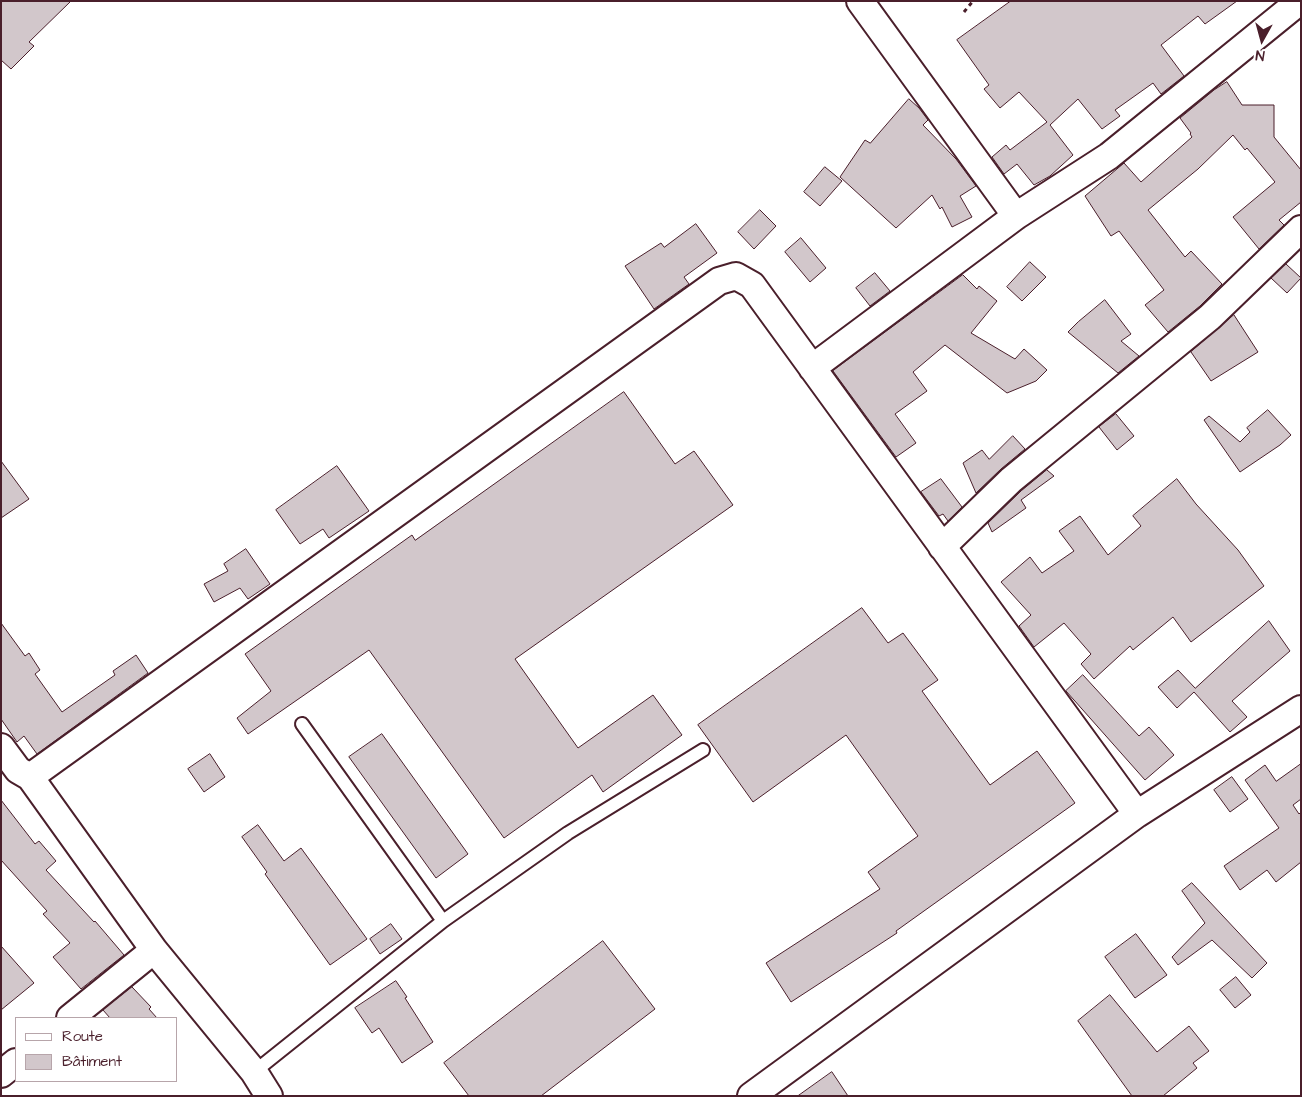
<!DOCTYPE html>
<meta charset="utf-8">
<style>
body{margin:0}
#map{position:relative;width:1302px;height:1097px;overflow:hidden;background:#fff;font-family:"Architects Daughter",sans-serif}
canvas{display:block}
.frame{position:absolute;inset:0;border:2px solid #4a1f2b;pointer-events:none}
.legend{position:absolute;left:15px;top:1017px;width:162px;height:65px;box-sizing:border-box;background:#fff;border:1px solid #b7a5aa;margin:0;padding:6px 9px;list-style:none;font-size:15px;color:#4a1f2b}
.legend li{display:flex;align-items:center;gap:10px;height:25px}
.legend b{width:25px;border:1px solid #b7a5aa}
.north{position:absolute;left:1237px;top:15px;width:50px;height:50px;-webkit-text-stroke:4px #fff;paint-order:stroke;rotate:187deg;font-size:14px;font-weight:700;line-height:20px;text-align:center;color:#4a1f2b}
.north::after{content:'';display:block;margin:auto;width:18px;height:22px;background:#4a1f2b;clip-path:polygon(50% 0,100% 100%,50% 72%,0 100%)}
</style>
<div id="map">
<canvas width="1302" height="1097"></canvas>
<div class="frame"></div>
<ul class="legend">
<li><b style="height:6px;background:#fff"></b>Route</li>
<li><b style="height:14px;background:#d2c7cb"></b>Bâtiment</li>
</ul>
<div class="north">N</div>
</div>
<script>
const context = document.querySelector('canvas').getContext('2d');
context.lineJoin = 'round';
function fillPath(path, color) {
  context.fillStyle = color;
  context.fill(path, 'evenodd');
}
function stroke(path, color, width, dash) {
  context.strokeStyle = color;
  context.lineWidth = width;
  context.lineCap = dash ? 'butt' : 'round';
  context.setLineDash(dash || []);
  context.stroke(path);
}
const building = new Path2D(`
 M 1,1 L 71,1 L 29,42 L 34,46 L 11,69 L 1,60 Z
 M 1011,1 L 1237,1 L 1205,24 L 1198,16 L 1161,45 L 1184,76 L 1161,94 L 1153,83 L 1115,110 L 1120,116 L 1102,129 L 1078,99 L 1050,125 L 1073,155 L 1050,176 L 1034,185 L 1017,164 L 1004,174 L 992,157 L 1006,145 L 1010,150 L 1047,122 L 1019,92 L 1000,108 L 984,89 L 989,85 L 957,40 Z
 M 1227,82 L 1242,105 L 1274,105 L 1274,137 L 1301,170 L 1301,202 L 1279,220 L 1284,225 L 1259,249 L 1233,217 L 1275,182 L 1247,148 L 1245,150 L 1233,135 L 1198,169 L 1148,210 L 1185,257 L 1191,251 L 1222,284 L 1200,306 L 1168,332 L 1145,305 L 1164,290 L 1119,231 L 1111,236 L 1085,196 L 1124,163 L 1141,182 L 1192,137 L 1190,134 L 1191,133 L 1180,118 L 1214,90 Z
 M 909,99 L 919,108 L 928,120 L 923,125 L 956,159 L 976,186 L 960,196 L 972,217 L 952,227 L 942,207 L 940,209 L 932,195 L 896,228 L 840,177 L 865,140 L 870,143 Z
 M 825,167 L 842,181 L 820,206 L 804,192 Z
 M 760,210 L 776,226 L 754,249 L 738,232 Z
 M 696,224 L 717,253 L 684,277 L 689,284 L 654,309 L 625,266 L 661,243 L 664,247 Z
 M 801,238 L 826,268 L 810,282 L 785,252 Z
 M 1030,262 L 1046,277 L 1022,301 L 1007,287 Z
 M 1286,264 L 1301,278 L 1287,293 L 1271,278 Z
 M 875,273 L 890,291 L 870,306 L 856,288 Z
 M 963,275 L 977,289 L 979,286 L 997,301 L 971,333 L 1015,359 L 1024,349 L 1047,370 L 1036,381 L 1007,393 L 945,345 L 913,372 L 927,391 L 895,414 L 916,443 L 896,457 L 833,371 Z
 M 1105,300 L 1131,334 L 1121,341 L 1139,356 L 1118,373 L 1068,332 L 1078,322 Z
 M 1234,315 L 1258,352 L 1211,381 L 1191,352 Z
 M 624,392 L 675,464 L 694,451 L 733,505 L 515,659 L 578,748 L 653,695 L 682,735 L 603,792 L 592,775 L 504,838 L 369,650 L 248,734 L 237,718 L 271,691 L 245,654 L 412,535 L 415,540 Z
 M 1268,410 L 1291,435 L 1280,445 L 1240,472 L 1204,420 L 1209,416 L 1240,442 L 1250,432 L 1247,428 Z
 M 1116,414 L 1134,436 L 1117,450 L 1099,427 Z
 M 1013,436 L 1025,449 L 1001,469 L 976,493 L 963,463 L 982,450 L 989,459 Z
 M 1,461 L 29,499 L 1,518 Z
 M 337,466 L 369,511 L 329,538 L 323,529 L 300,544 L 276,510 Z
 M 1047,470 L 1054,476 L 1021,500 L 1026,508 L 992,532 L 988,523 L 1021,491 Z
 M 941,479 L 962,507 L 948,521 L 943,514 L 939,516 L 921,492 Z
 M 1177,479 L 1196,504 L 1238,550 L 1264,586 L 1191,642 L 1173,617 L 1133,650 L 1130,646 L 1094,679 L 1081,664 L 1091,654 L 1064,623 L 1034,647 L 1019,626 L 1031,615 L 1001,582 L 1030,557 L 1042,573 L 1074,551 L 1059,531 L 1080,516 L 1108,555 L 1141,526 L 1133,516 Z
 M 246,549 L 270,584 L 248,599 L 240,588 L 214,602 L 204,584 L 228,571 L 224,564 Z
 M 862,608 L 888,643 L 903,633 L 938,680 L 922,691 L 990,785 L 1037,751 L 1075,803 L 896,931 L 897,933 L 791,1002 L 766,963 L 880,889 L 868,872 L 918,836 L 846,735 L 753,802 L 698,725 Z
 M 1269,621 L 1290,651 L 1232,701 L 1247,717 L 1230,732 L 1194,692 L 1177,708 L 1158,687 L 1178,670 L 1195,688 Z
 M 1,623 L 25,656 L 29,653 L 40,670 L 35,674 L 62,712 L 115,675 L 113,671 L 136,655 L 148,673 L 37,754 L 24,736 L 17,742 L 1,719 Z
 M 1083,675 L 1139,736 L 1149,727 L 1174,755 L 1145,780 L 1066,691 Z
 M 382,734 L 468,854 L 436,878 L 349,757 Z
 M 210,754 L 225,777 L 204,792 L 188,769 Z
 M 1301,764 L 1301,799 L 1293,805 L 1299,814 L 1301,812 L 1301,862 L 1276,882 L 1267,870 L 1240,890 L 1224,866 L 1279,828 L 1245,780 L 1265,765 L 1276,781 Z
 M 1232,777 L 1248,799 L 1230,812 L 1214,790 Z
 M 1,800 L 35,844 L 39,841 L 56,861 L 46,870 L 94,922 L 95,921 L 124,955 L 81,989 L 53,957 L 70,943 L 43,914 L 47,911 L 1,860 Z
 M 258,825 L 284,861 L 301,848 L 367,939 L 330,965 L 265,874 L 267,872 L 242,837 Z
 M 1192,883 L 1267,963 L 1252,978 L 1212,940 L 1178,965 L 1172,957 L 1205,923 L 1182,891 Z
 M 391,924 L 402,939 L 380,954 L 370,939 Z
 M 1136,934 L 1167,975 L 1135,998 L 1105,957 Z
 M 603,941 L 655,1009 L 541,1096 L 469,1096 L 444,1063 Z
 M 1,946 L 34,983 L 1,1010 Z
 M 1236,977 L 1251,995 L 1235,1008 L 1220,990 Z
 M 396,981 L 407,997 L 405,998 L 433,1042 L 402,1063 L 379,1028 L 372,1033 L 355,1008 Z
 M 132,987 L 151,1007 L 149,1009 L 157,1018 L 110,1018 L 103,1010 Z
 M 1110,995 L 1157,1052 L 1189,1026 L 1209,1051 L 1193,1063 L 1197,1068 L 1163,1096 L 1132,1096 L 1078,1021 Z
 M 832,1072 L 848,1096 L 798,1096 Z`);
const path = new Path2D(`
 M 964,12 L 973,1`);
const service = new Path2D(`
 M 302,724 L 443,921
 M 254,1072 L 443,921 L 568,833 L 703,750`);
const minor = new Path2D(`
 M 860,1 L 1016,216
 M 812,368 L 1016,216 L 1109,156 L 1300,1
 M 942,547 L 1011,480 L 1210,317 L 1301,229
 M 1,747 L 18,770 L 30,777 L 154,950 L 254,1072 L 269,1096
 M 30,777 L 719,281 L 736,276 L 752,285 L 1137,814
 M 70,1018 L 154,950
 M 1,1074 L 16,1062
 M 751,1096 L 1137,814 L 1301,709`);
fillPath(building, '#d2c7cb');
stroke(building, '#4a1f2b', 1);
stroke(service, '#4a1f2b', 16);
stroke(minor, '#4a1f2b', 30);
stroke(path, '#4a1f2b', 3, [4, 4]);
stroke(service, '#fff', 12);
stroke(minor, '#fff', 26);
</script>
